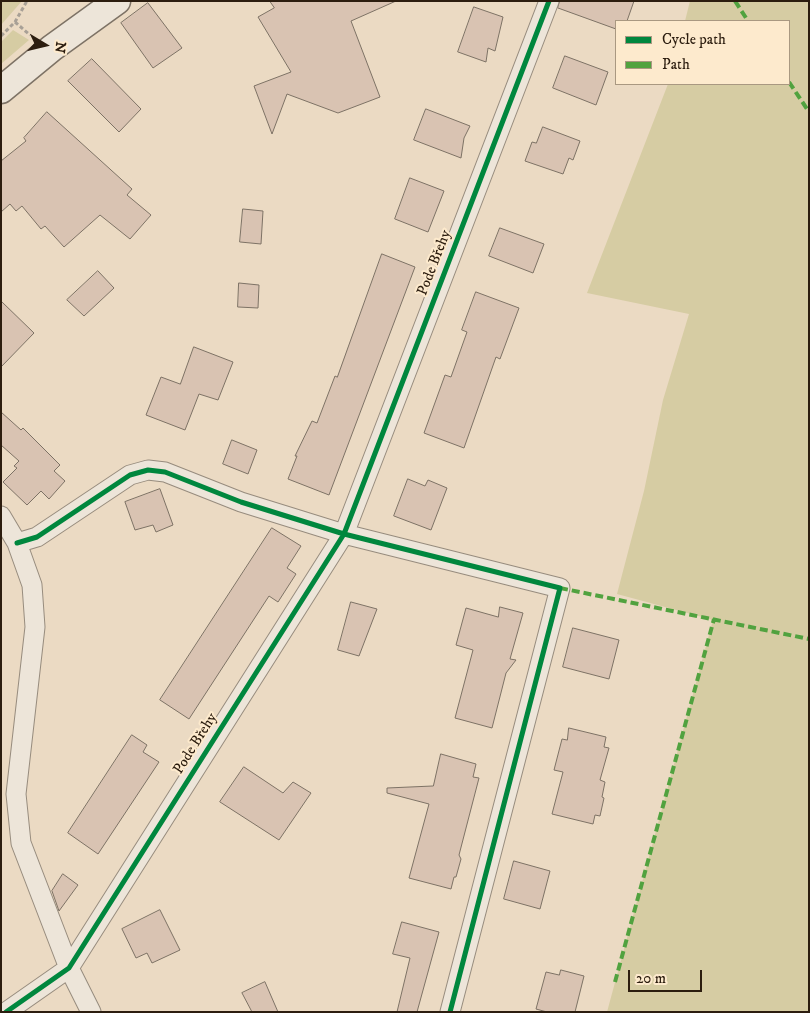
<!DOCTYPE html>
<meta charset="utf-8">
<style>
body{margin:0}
#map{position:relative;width:810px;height:1013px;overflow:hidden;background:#ebdac3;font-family:"IM FELL DW Pica",serif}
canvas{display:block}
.frame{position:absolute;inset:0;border:2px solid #2c1d0f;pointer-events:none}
.legend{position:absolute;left:615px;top:20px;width:175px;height:65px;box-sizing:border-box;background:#fdeacd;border:1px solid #a99881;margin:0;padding:6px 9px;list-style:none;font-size:15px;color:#2c1d0f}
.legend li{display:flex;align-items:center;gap:10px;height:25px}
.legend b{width:25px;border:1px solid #a99881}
.north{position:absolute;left:20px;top:20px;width:50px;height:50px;-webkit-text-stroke:4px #fdeacd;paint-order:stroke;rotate:99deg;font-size:14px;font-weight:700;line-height:20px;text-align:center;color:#2c1d0f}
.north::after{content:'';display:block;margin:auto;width:18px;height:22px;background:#2c1d0f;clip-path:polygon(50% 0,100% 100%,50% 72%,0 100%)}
.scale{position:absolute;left:628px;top:970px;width:74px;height:22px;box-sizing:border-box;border:2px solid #2c1d0f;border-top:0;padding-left:6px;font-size:15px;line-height:18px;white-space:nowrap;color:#2c1d0f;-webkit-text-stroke:4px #fdeacd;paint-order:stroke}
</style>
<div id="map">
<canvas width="810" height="1013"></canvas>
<div class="frame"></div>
<ul class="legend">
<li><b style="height:6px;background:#00873e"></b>Cycle path</li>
<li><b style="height:6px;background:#51a23f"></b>Path</li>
</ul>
<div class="north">N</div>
<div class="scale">20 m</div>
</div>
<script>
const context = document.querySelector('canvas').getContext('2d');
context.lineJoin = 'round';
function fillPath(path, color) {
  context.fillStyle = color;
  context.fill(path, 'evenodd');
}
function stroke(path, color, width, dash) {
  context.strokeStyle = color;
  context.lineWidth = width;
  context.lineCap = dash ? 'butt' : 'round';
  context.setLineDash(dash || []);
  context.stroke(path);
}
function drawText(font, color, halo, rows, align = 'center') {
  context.font = font + ' "IM FELL DW Pica",serif';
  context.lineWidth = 4;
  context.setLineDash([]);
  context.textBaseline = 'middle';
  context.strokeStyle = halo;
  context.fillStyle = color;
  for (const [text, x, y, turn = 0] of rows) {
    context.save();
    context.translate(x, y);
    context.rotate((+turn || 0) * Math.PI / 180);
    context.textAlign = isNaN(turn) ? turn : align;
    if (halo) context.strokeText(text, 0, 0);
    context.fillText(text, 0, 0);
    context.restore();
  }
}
const green = new Path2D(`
 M 22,1 L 1,25 L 1,2 Z
 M 690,1 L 809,1 L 809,1012 L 607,1012 L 713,620 L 617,594 L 644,491 L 663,400 L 689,314 L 587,293 L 668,84 L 789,84 L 789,21 L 685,21 Z
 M 13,30 L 29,40 L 1,64 L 1,42 Z`);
const building = new Path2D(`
 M 270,1 L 396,1 L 351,21 L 380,97 L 338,113 L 287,94 L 272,134 L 254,86 L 291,72 L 258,17 L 274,8 Z
 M 560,1 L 634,1 L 627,21 L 616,21 L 616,29 L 558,8 Z
 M 148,3 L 182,48 L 153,68 L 121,23 Z
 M 474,7 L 503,17 L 495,51 L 488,48 L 486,62 L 458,52 Z
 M 565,56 L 608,72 L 596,105 L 553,88 Z
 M 92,59 L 141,109 L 119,132 L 68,81 Z
 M 426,109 L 470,126 L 464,138 L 461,158 L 414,140 Z
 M 47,112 L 132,189 L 127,195 L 151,215 L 130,239 L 100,215 L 64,247 L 45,226 L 41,229 L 22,206 L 16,211 L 10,204 L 1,212 L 1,161 L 26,141 L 24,138 Z
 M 543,127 L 580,141 L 573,160 L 569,158 L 563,174 L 525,161 L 532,142 L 536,143 Z
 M 410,178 L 444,191 L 428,232 L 395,219 Z
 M 243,209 L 263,211 L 261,244 L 240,242 Z
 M 500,228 L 544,244 L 533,273 L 489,256 Z
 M 382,254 L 415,267 L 329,495 L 288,479 L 297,456 L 295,456 L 312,421 L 317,423 L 335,376 L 337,377 Z
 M 98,271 L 114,288 L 84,316 L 67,300 Z
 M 239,283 L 259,285 L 258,308 L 238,307 Z
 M 476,292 L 519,308 L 500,359 L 496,357 L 464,448 L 424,433 L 445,375 L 451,377 L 467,332 L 462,330 Z
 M 1,301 L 34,333 L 1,367 Z
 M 194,347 L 233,362 L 218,400 L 199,394 L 185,430 L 146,415 L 161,377 L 180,384 Z
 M 1,412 L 21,430 L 23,428 L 60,465 L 54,471 L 65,481 L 49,499 L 41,491 L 27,505 L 3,482 L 17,468 L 14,466 L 19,461 L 1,445 Z
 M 232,440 L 257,450 L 248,474 L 223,464 Z
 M 408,479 L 425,486 L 428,480 L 447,488 L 431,530 L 394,516 Z
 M 160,489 L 173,525 L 156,532 L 153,525 L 135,530 L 125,502 Z
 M 272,528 L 301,546 L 287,568 L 296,574 L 278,602 L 269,596 L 189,719 L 160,700 Z
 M 351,602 L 377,609 L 359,656 L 338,650 Z
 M 500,607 L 523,613 L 510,659 L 516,660 L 506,673 L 492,728 L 455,718 L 473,650 L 456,645 L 466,608 L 498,617 Z
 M 573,628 L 619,640 L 609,679 L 563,667 Z
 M 569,728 L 606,737 L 604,747 L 609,748 L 600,780 L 605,782 L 602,797 L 604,798 L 600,816 L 595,815 L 593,824 L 552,814 L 563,772 L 554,770 L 562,739 L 567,740 Z
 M 132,735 L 147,745 L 143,752 L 159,762 L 98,854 L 68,833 Z
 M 441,754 L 476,764 L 473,777 L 479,778 L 459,855 L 461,859 L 456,877 L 454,877 L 451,889 L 409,878 L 429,804 L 387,793 L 387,788 L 433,786 Z
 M 244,767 L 283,793 L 293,782 L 311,793 L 279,840 L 220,802 Z
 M 514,861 L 550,871 L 540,909 L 504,899 Z
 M 63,874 L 78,885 L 59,911 L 52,891 Z
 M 160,910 L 180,950 L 152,963 L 147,953 L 136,958 L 122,929 Z
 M 402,922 L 439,932 L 417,1012 L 397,1012 L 410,958 L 393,954 Z
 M 561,970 L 584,976 L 575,1012 L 547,1012 L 536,1009 L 546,972 L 559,975 Z
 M 265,982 L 278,1012 L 252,1012 L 242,993 Z`);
const path = new Path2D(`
 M 15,22 L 30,35
 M 1,36 L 15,22 L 27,1`);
const minor = new Path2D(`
 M 1,516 L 17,543 L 32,585 L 35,627 L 16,794 L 21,843 L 69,968 L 91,1012
 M 17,543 L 37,537 L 130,475 L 148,470 L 165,472 L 241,502 L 344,534 L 560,588 L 450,1012
 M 6,1012 L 69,968 L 344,534 L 549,1`);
const secondary = new Path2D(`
 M 1,90 L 52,48 L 117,1`);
const quiet = new Path2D(`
 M 735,1 L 748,21
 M 789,82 L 809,112
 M 560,588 L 809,639
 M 615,982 L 714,619`);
const cycleway = new Path2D(`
 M 17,543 L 37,537 L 130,475 L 148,470 L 165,472 L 241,502 L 344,534 L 560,588 L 450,1012
 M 6,1012 L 69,968 L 344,534 L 549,1`);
const streetNames = [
 ["Pode Břehy",435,263,-69],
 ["Pode Břehy",196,744,-58]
];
fillPath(green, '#d6cca3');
fillPath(building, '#d9c3b2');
stroke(building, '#7d7265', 1);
stroke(minor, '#978c7e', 21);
stroke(secondary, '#7d7265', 29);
stroke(path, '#a8a096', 3, [4, 2.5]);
stroke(minor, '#ede5d9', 19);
stroke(secondary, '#ede5d9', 26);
stroke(quiet, '#51a23f', 4, [8, 4]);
stroke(cycleway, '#00873e', 5);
drawText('15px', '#2c1d0f', '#fdeacd', streetNames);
</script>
